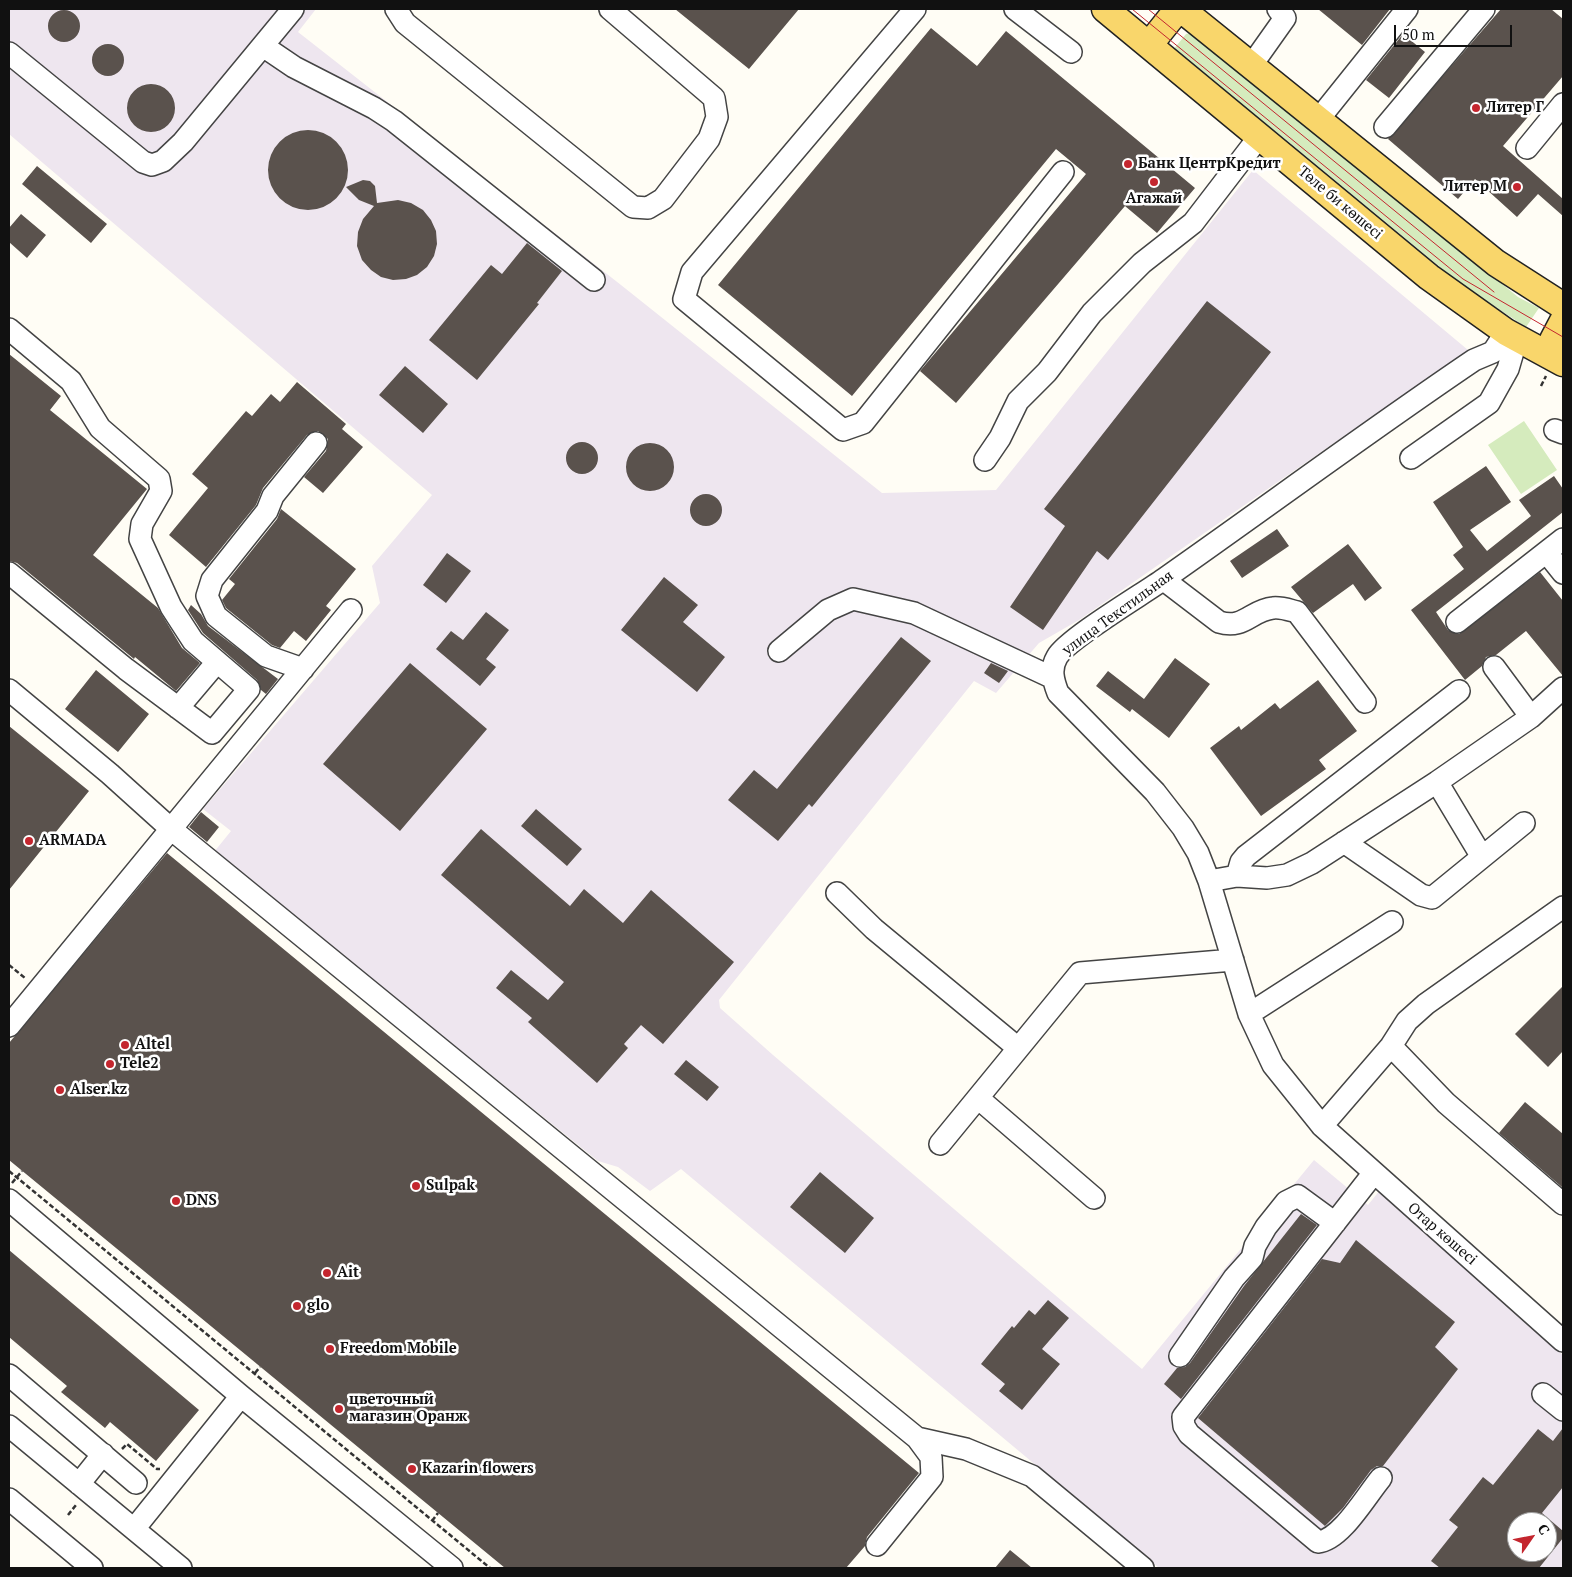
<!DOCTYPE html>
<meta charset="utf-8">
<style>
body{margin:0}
#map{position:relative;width:1572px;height:1577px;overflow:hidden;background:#fffdf5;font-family:"PT Serif",serif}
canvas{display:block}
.frame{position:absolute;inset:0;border:10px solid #111;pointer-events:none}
.north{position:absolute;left:1507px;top:1512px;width:50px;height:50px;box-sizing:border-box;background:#fff;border:1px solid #a0a0a0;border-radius:50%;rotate:57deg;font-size:14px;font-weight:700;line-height:20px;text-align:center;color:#111}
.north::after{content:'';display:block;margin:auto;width:18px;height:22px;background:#c4262e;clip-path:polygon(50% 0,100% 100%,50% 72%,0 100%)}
.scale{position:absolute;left:1394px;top:25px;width:118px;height:22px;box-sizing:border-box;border:2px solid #111;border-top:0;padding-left:6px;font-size:15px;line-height:18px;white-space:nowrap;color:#111;-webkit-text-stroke:4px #fff;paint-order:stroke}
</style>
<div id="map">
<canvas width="1572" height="1577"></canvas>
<div class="frame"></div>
<div class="north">С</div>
<div class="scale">50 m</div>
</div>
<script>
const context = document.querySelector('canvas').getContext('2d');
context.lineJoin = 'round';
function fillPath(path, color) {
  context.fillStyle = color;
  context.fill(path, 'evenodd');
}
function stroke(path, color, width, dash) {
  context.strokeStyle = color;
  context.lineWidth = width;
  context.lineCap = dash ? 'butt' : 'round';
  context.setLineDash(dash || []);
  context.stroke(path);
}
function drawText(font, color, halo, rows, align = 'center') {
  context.font = font + ' "PT Serif",serif';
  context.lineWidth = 5;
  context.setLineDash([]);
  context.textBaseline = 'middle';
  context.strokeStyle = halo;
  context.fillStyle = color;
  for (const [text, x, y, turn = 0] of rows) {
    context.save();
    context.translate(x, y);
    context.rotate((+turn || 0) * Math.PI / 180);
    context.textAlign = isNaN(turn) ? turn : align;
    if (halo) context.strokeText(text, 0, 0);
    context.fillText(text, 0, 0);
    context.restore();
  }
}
const industrial = new Path2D(`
 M 9,9 L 316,9 L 298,32 L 621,285 L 882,493 L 996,490 L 1253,170 L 1468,350 L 1079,620 L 1039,643 L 996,693 L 974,681 L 719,1000 L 720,1008 L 773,1055 L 1142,1369 L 1314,1160 L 1368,1205 L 1380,1190 L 1547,1337 L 1563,1356 L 1563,1568 L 1159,1568 L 681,1169 L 650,1191 L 618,1167 L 598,1161 L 214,852 L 231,831 L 203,809 L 380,603 L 372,566 L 432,495 L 9,134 ZM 1517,1522 L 1547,1522 L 1547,1552 L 1517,1552 Z`);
const green = new Path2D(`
 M 1195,32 L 1518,297 L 1539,308 L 1526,327 L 1463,286 L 1285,139 L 1173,50 L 1186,34 Z
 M 1524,421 L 1557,470 L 1521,494 L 1488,445 Z`);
const building = new Path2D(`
 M 675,9 L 799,9 L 749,69 Z
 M 1318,9 L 1390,9 L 1362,45 Z
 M 1501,9 L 1551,9 L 1563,19 L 1563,76 L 1503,146 L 1563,199 L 1563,216 L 1538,194 L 1517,217 L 1475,179 L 1458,199 L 1388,139 Z
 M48 26a16 16 0 1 1 32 0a16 16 0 1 1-32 0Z
 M 931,28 L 977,66 L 1006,31 L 1195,188 L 1157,233 L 1125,206 L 956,403 L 920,371 L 1086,174 L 1056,149 L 852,396 L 718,285 Z
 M 1403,34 L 1425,52 L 1389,98 L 1366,80 Z
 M92 60a16 16 0 1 1 32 0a16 16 0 1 1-32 0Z
 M127 108a24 24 0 1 1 48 0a24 24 0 1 1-48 0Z
 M268 170a40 40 0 1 1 80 0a40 40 0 1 1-80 0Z
 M 37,166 L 107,224 L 91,243 L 22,184 Z
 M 363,180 L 370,181 L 375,186 L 377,203 L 398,200 L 411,203 L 423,210 L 431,220 L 436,231 L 437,244 L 434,256 L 427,267 L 417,275 L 406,279 L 393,280 L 381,277 L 371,270 L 362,260 L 357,246 L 358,232 L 363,219 L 374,206 L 359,200 L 346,187 Z
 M 21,214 L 46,235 L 27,258 L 9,242 L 9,228 Z
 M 527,243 L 562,271 L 537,303 L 539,304 L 477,380 L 429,340 L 491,265 L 502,274 Z
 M 1207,301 L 1271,352 L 1108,560 L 1097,551 L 1043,630 L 1010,607 L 1065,526 L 1044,509 Z
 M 9,354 L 61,396 L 50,410 L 147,489 L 93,555 L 158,608 L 182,648 L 200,663 L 176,691 L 135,657 L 134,659 L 17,563 L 9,561 Z
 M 405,366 L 448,404 L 423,433 L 379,395 Z
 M 297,382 L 346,424 L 342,429 L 363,447 L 323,493 L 304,477 L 326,451 L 328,439 L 318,431 L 307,435 L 263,488 L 256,505 L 206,567 L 169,535 L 208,488 L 192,474 L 246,411 L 252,416 L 271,394 L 280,402 Z
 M566 458a16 16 0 1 1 32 0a16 16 0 1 1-32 0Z
 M626 467a24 24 0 1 1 48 0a24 24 0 1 1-48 0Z
 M 1486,466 L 1511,502 L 1470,530 L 1487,551 L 1531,516 L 1519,500 L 1554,476 L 1563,489 L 1563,512 L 1436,612 L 1448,630 L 1459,634 L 1540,572 L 1563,601 L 1563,676 L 1526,631 L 1496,655 L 1486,657 L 1482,666 L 1465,680 L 1411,610 L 1464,569 L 1453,555 L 1463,547 L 1433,502 Z
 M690 510a16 16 0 1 1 32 0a16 16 0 1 1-32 0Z
 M 281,509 L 356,569 L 326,606 L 331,610 L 306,641 L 294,631 L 280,648 L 272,645 L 226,608 L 222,600 L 235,584 L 229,579 L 277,519 Z
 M 1277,529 L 1289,546 L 1242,578 L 1230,561 Z
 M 1348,544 L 1382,588 L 1365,601 L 1353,584 L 1313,613 L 1291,587 Z
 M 447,553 L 471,571 L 446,603 L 423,585 Z
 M 664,577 L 698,605 L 683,622 L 725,657 L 697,692 L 621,630 Z
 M 191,605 L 201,614 L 208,626 L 278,679 L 266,694 L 261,690 L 257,680 L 203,633 L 188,610 Z
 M 486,612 L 509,630 L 486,659 L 496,667 L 480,686 L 436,649 L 451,631 L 463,640 Z
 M 901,637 L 931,661 L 812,807 L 809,804 L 778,841 L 728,800 L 754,770 L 777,789 Z
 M 1175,658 L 1210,684 L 1169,738 L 1132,709 L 1130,712 L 1096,686 L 1108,671 L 1144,699 Z
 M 410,663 L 487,729 L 400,831 L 323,764 Z
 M 991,663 L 1008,671 L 999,683 L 984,673 Z
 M 96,670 L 149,714 L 118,752 L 65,709 Z
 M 1318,680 L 1357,731 L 1319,760 L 1326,769 L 1261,816 L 1210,748 L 1239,726 L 1241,730 L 1275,703 L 1280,709 Z
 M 9,726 L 89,791 L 9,890 Z
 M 536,809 L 582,849 L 567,866 L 521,826 Z
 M 201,812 L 219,827 L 207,842 L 189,827 Z
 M 481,829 L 570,906 L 584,889 L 623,923 L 651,890 L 734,962 L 663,1044 L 641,1025 L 624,1044 L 628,1048 L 597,1083 L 528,1022 L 532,1018 L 496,988 L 511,970 L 548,1000 L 564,982 L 441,875 Z
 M 167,853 L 919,1473 L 867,1537 L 865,1546 L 846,1568 L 505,1568 L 9,1160 L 9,1043 Z
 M 1563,986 L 1563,1051 L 1548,1067 L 1515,1034 Z
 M 686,1060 L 719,1087 L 707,1101 L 674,1074 Z
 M 1525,1102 L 1563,1134 L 1563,1188 L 1499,1133 Z
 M 820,1172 L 874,1218 L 845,1253 L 790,1207 Z
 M 1301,1214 L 1317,1225 L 1181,1399 L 1164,1384 L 1177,1368 L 1185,1367 L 1190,1363 L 1244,1286 Z
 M 1356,1240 L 1455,1322 L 1435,1347 L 1458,1369 L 1383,1466 L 1377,1466 L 1371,1470 L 1343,1508 L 1325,1526 L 1198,1418 L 1322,1259 L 1340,1263 Z
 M 9,1250 L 199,1410 L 156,1461 L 110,1422 L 105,1428 L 61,1392 L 67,1386 L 9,1337 Z
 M 1048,1300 L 1069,1318 L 1042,1349 L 1060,1364 L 1022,1410 L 999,1391 L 1005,1384 L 981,1364 L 1012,1326 L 1014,1328 L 1029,1310 L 1035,1315 Z
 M 1563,1428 L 1563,1487 L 1542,1513 L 1563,1531 L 1563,1538 L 1539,1568 L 1440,1568 L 1431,1561 L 1458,1527 L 1449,1520 L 1483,1477 L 1493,1485 L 1538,1429 L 1553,1441 ZM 1517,1522 L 1547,1522 L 1547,1552 L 1517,1552 Z
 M 1010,1550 L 1032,1568 L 995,1568 Z`);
const path = new Path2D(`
 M 1541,386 L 1546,376
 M 9,965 L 25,978
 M 9,1171 L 490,1568
 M 12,1183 L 22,1171
 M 255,1373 L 260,1367
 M 122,1449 L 127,1444 L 157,1469 L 160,1469
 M 68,1515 L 76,1505
 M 432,1521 L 438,1513`);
const minor = new Path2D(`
 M 396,9 L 405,23 L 633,207 L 648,208 L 663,199 L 709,139 L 717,117 L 714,98 L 610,9
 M 915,9 L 692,272 L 684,299 L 843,430 L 863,423 L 1063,172
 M 1015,9 L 1071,52
 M 263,46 L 294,67 L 374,108 L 394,121 L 594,280
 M 9,53 L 143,162 L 152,165 L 163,161 L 183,142 L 293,9
 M 1251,66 L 1285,18 L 1278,9
 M 1318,120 L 1407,9
 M 1385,127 L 1484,9
 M 1527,148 L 1563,104
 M 9,329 L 71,381 L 100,428 L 159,479 L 161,491 L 142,524 L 140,539 L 171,607 L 193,641 L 249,689 L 212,733 L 126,669 L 9,573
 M 1506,332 L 1493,352 L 1474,360 C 1369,431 1268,506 1164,579 C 1143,594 1067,639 1057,657 C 1050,669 1053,680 1058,693 L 1155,792 L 1183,828 L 1198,853 L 1209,881 L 1249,1014 L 1273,1065 L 1322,1126 L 1563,1341
 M 1555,430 L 1563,433
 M 1411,458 L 1489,403 L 1508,369 L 1517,338
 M 985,460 L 1000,438 L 1018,401 L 1047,372 L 1092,313 L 1142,263 L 1193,223 L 1259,137
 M 1547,553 L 1563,573
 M 1164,580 L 1219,622 C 1244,630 1251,610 1273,608 C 1281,607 1289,610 1297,612 L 1365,702
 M 1457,622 L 1563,539
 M 779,651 L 828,610 L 853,599 L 914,613 L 1051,677
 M 1494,667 L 1531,717
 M 303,669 L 266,656 L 216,616 L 207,596 L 212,580 L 267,511 L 273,496 L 316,443
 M 9,690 L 110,774 L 171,829 L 917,1438 L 931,1457 L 932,1477 L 877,1545
 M 178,708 L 217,662
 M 1437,782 L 1482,857
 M 1344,842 L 1421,895 L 1432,898 L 1524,823
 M 1237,876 L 1241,862 L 1246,856 L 1459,691
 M 1209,881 L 1237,876 L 1267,878 L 1287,875 L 1312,863 L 1437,782 L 1531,717 L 1563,688
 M 837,893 L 874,929 L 1018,1048
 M 1249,1014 L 1392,922
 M 9,1026 L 351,610
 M 1391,1046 L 1446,1103 L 1563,1204
 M 978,1098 L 1094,1198
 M 1322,1126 L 1391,1046 L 1407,1021 L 1426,1004 L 1563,907
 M 940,1144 L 1080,973 L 1233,960
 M 1373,1174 L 1183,1417 L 1184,1426 L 1189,1434 L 1318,1542 C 1341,1540 1366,1496 1381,1478
 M 9,1200 L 241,1396 L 452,1568
 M 1180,1356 L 1234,1278 L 1252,1258 L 1255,1246 L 1266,1227 L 1286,1202 L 1298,1196 L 1335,1223
 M 9,1375 L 136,1483
 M 1543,1394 L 1563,1410
 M 9,1426 L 181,1568
 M 917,1438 L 966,1449 L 1032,1476 L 1143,1568
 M 79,1484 L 103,1454
 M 9,1499 L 92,1568
 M 134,1529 L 241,1396`);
const major = new Path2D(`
 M 1105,9 L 1429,277 L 1506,332 L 1563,363
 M 1181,9 L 1496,263 L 1563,306
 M 1149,45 L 1178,9
 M 1563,321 L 1553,340 L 1553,349 L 1563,359`);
const tram = new Path2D(`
 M 1132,9 L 1463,279 L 1563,337
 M 1148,9 L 1494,292`);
const markers = [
 [1476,108,5,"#c4262e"],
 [1128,164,5,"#c4262e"],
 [1154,182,5,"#c4262e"],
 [1517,187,5,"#c4262e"],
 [29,841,5,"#c4262e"],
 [125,1045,5,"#c4262e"],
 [110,1064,5,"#c4262e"],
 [60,1090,5,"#c4262e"],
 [416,1186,5,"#c4262e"],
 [176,1201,5,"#c4262e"],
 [327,1273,5,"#c4262e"],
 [297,1306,5,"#c4262e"],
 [330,1349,5,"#c4262e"],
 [339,1409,5,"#c4262e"],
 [412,1469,5,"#c4262e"]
];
const poiNames = [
 ["Литер Г",1486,108],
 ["Банк ЦентрКредит",1138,164],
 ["Литер М",1507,187,"right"],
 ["Агажай",1154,199,"center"],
 ["ARMADA",39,841],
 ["Altel",135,1045],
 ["Tele2",120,1064],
 ["Alser.kz",70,1090],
 ["Sulpak",426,1186],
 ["DNS",186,1201],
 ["Ait",337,1273],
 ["glo",307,1306],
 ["Freedom Mobile",340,1349],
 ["цветочный",349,1400],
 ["магазин Оранж",349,1417],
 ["Kazarin flowers",422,1469]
];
const streetNames = [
 ["Төле би көшесі",1340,203,40],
 ["улица Текстильная",1118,613,-36],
 ["Отар көшесі",1442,1234,41]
];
fillPath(industrial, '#eee6ef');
fillPath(green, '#d5ebbd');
fillPath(building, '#5a524d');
stroke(minor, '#444', 24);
stroke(major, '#222', 29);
stroke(path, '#333', 2.5, [5, 2.5]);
stroke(minor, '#fff', 21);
stroke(major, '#f9d66b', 26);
stroke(tram, '#c4262e', 1);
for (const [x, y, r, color] of markers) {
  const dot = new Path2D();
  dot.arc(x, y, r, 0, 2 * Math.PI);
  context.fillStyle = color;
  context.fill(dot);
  stroke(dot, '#fff', 2);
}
drawText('bold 15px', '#111', '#fff', poiNames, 'left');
drawText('15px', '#111', '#fff', streetNames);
</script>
